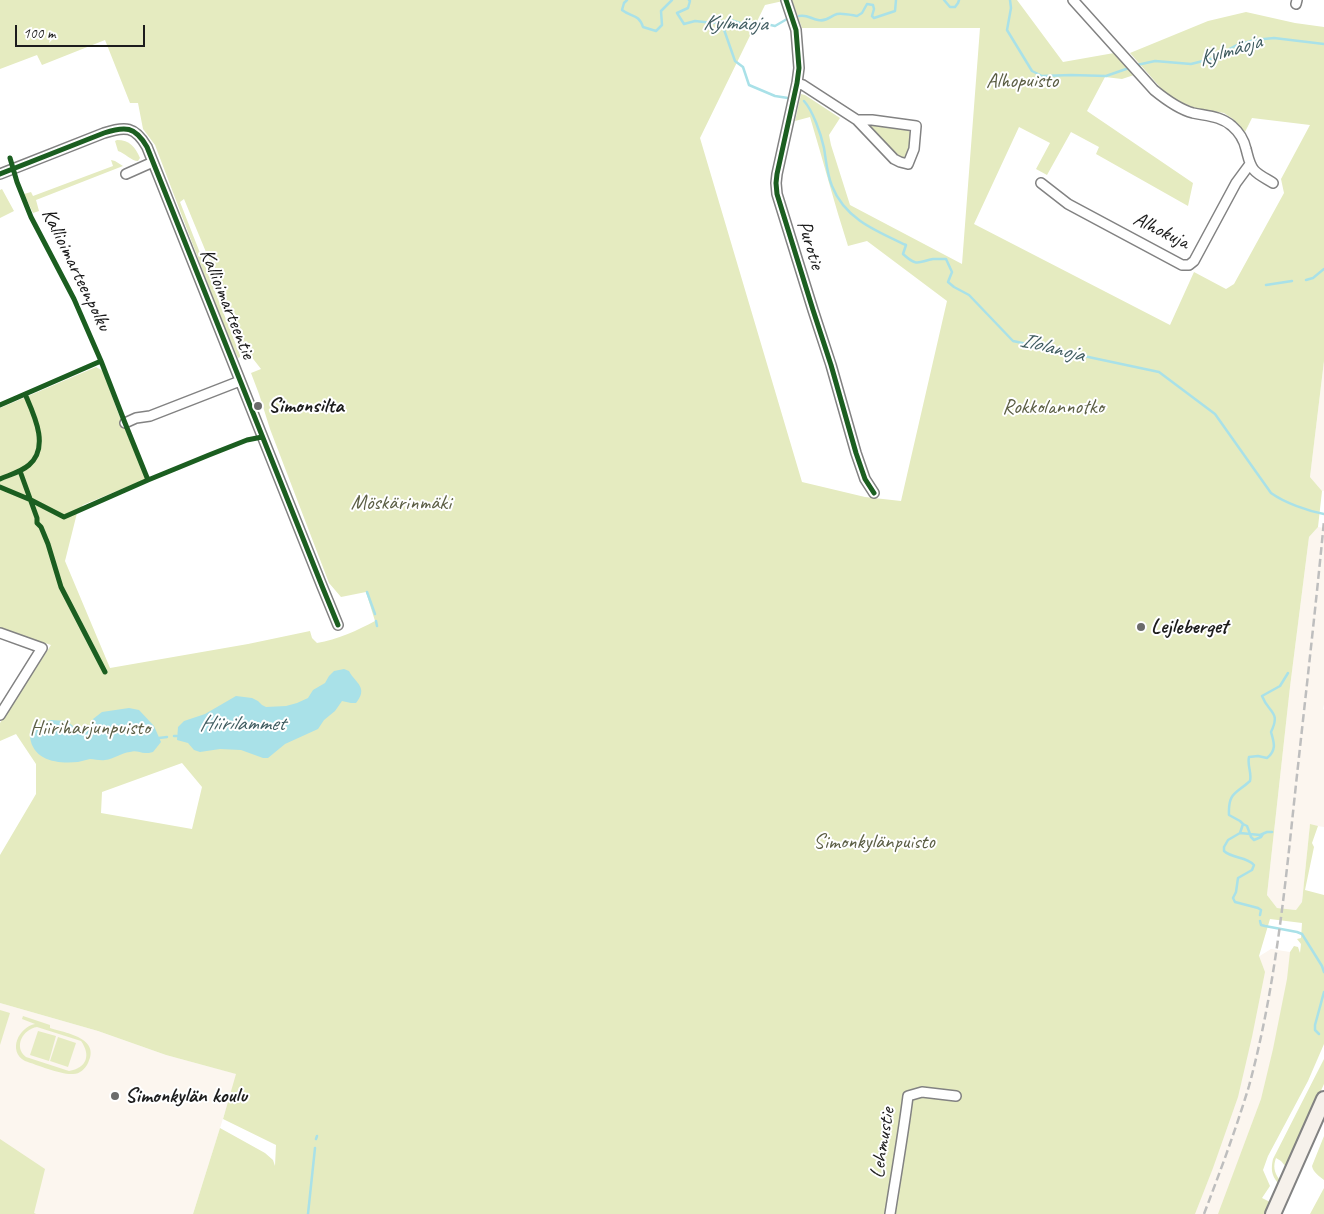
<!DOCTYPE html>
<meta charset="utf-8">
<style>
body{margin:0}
#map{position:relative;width:1324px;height:1214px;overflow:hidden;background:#fff;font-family:Caveat,sans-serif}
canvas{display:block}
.scale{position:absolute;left:15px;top:25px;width:130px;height:22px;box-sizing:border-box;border:2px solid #1c1c1c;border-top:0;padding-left:6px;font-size:15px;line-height:18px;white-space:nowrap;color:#1c1c1c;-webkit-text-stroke:4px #fff;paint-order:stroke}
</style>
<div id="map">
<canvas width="1324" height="1214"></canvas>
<div class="scale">100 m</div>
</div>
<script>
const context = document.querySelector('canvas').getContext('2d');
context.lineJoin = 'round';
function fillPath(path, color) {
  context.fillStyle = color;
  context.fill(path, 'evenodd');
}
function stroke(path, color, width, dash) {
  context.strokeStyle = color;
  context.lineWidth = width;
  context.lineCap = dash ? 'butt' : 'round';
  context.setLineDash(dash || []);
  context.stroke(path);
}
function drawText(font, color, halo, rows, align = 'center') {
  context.font = font + ' Caveat,sans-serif';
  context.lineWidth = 4;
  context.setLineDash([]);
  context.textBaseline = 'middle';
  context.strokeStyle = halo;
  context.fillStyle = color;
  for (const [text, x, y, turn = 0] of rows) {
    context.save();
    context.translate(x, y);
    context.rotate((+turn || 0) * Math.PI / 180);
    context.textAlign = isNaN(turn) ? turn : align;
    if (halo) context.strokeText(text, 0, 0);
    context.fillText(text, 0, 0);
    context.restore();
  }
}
const built = new Path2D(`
 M 1324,361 L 1324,491 L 1322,491 L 1310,477 Z
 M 1318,527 L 1324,528 L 1324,704 L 1323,710 L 1324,709 L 1324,827 L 1310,825 L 1302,902 L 1296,910 L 1277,908 L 1267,895 L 1290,687 L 1309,537 Z
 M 1271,949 L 1290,952 L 1299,969 L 1234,1214 L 1181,1214 L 1250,962 Z
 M 0,1003 L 98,1031 L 166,1055 L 237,1074 L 193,1214 L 19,1214 L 0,1207 Z`);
const green = new Path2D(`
 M 0,0 L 782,0 L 783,1 L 765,5 L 700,138 L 802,482 L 865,497 L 901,501 L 947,301 L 867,241 L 848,246 C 834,203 823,160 810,117 L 795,121 L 801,94 L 805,95 L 840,118 L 829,135 L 831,145 L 850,205 L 962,264 L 980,28 L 802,28 L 792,0 L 1017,0 L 1063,62 L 1114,53 L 1134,75 L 1122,79 L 1105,77 L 1087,111 L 1193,183 L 1188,206 L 1096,154 L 1099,147 L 1071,132 L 1047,175 L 1036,169 L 1050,143 L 1019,127 L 974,224 L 1170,325 L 1194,272 L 1226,289 L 1234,284 L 1284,193 L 1281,179 L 1310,125 L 1252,118 L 1245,132 L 1233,119 L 1224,113 L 1195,108 L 1183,103 L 1166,94 L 1130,53 L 1208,21 L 1246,12 L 1295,23 L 1324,27 L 1324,361 L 1310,477 L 1322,491 L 1318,527 L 1309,537 L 1290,687 L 1267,895 L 1277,908 L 1296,910 L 1302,902 L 1310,824 L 1318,826 L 1312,843 L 1314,847 L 1305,890 L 1324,895 L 1324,1044 L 1308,1081 L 1268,1156 L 1263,1170 L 1270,1186 L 1262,1198 L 1270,1202 L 1264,1214 L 1218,1214 L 1261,1099 L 1273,1049 L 1287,979 L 1290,952 L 1294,946 L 1298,947 L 1300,953 L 1301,944 L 1297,939 L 1301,938 L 1302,923 L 1270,919 L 1259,956 L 1265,972 L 1252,1037 L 1238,1097 L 1213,1168 L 1195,1214 L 193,1214 L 220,1128 L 265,1153 L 273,1160 L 275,1166 L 276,1145 L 223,1119 L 236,1074 L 166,1055 L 98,1031 L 0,1003 L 0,855 L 36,794 L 36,764 L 16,734 L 0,741 L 0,723 L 51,645 L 14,633 L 0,627 L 0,408 L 96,367 L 103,371 L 117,410 L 146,479 L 83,505 L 77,513 L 65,561 L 110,668 L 248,644 L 310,631 L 312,638 L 317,643 C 337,640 358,630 375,621 L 366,592 L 341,597 L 329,583 L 270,429 L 259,394 L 251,373 L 261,369 L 247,351 L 184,199 L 180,202 L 240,355 L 240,357 L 238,358 L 223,324 L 155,145 L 143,129 L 138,103 L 130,103 L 105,40 L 42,65 L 37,55 L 0,69 ZM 182,763 L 202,787 L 192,829 L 101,813 L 102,792 Z
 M 872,123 L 906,127 C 915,137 912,143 909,155 L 904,158 L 897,157 L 869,128 L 870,124 Z
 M 117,140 C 130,140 135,147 140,158 L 138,161 C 131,161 125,153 118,151 L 115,141 Z
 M 111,160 L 115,161 L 123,166 L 36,200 L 39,211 L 33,213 L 24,194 L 31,192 L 33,196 L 113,166 Z
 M 2,189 L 14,211 L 0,218 L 0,190 Z
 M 0,1010 L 10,1013 L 0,1045 Z
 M 23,1016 L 50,1025 L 50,1028 C 66,1033 101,1038 88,1063 C 85,1069 80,1074 73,1074 C 62,1075 37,1065 25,1061 C 7,1051 19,1027 35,1024 L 22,1019 ZM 37,1027 L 81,1041 C 91,1055 87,1068 69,1071 L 26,1057 C 13,1047 23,1029 37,1027 Z
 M 38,1031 L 56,1036 L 49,1061 L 30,1055 Z
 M 58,1037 L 76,1043 L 68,1067 L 50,1061 Z
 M 1324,1059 L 1324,1084 L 1286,1167 L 1281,1161 L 1276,1158 C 1273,1166 1274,1172 1279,1179 L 1278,1183 C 1271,1175 1271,1168 1273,1159 Z
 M 1324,1136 L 1324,1180 C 1319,1176 1313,1172 1312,1166 Z
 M 0,1139 L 45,1169 L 34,1213 L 36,1214 L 0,1214 Z
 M 1324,1188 L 1324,1214 L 1310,1214 Z`);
const water = new Path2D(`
 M 344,669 L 349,671 C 355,683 369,687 356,703 L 351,703 L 342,701 L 335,711 L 324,720 L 318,729 L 285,744 L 268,758 L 263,758 L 241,750 L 220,749 L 200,752 L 194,750 L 188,743 L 177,740 L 178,727 L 184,721 L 205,714 L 236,696 L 252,698 L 258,701 L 262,705 L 266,707 L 286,706 L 297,703 L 308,698 L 313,690 L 325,683 L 329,676 L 334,671 Z
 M 129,708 L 139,710 L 154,726 L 161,742 L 153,752 C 150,753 148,753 145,753 C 140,753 136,750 130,752 C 121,753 114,759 105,760 C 100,761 95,759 90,759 C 86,760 82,761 78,762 C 58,764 33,761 30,737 L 40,724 L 51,720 L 67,721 L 80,732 L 86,732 L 91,727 L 93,719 L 102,712 Z`);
const stream = new Path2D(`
 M 627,0 L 624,3 L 622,10 C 631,17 639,14 643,27 L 656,31 L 662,25 L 661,11 L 672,0
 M 689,0 L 690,1 L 688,8 L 677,13 L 684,24 L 695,21 L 713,23 L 731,20 L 743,24 L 757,22 L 775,26 L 787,19
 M 944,0 L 950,7 L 955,7 L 958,3 L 959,0
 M 1010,0 L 1011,8 L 1007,30 L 1032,71 L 1042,76 L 1071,75 L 1106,76 L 1129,68
 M 799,16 C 807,14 811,19 818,20 C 827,22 830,16 837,14 C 843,13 851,15 857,16 L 862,13 L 867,4 L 873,5 L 874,9 L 872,16 L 874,18 L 895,11 L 896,0
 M 721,21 L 735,61 L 743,67 L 749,85 L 775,96 L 788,98
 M 1137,65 L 1155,61 L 1191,64 L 1211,59 L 1235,46 L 1254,40 L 1274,38 L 1324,44
 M 804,101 C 813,111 821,134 824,148 C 826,160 827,174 832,186 C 845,219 876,231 906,245 L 903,254 C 917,267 918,262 933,259 C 937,259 942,259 946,259 L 952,272 L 948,282 L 954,287 L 969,295 L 1013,341 L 1159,372 L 1215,414 L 1271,493 C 1285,503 1308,511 1324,514
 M 1306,280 L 1313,278 L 1324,269
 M 1266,285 L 1292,281
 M 367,592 L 375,614
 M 376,621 L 377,626
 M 174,736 L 177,736
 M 159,738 L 167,737
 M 1243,824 L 1247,826 L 1250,834 L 1260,835 L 1267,832 L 1272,832
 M 1240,833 L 1250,834 L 1251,837 L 1254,840 L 1261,837 L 1263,834
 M 1260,915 L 1261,910 L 1258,908 L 1235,902 L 1233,898 L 1236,892 L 1238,878 L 1252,870 L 1254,865 C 1246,856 1233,859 1224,851 L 1224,847 L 1228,840 L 1240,833 L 1243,824 L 1240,821 L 1229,815 C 1228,792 1236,794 1250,781 C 1252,772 1247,766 1249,757 L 1258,756 L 1267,758 C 1277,750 1274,742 1271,732 C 1281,711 1269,714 1262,696 L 1280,686 L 1288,673
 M 1260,921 L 1261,925 L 1265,926 L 1297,932 L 1302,934 L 1322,966 L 1324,972
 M 1319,1034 L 1315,1030 L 1315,1025 L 1324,992
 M 316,1139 L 317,1136
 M 308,1214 L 315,1148`);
const street = new Path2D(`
 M 786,0 L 796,30 L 799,68 L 797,83 L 777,174 L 776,183 L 777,194 L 813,310 L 831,365 L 856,453 L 865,479 L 874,493
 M 1073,0 L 1154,90 C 1165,99 1178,109 1193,113 C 1207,116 1221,116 1232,126 C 1239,132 1244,140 1246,149 C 1248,156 1249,164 1254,170 C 1258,175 1267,179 1273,183
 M 1296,4 L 1297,0
 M 797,83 L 803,85 L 857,120 L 894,159 L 900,162 L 908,164 L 914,149 L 916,126 L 872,120 L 857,120
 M 0,174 L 104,133 C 125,126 135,126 147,147 L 322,586 L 338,625
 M 126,174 L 153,162
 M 1041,183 L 1068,204 L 1182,265 L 1189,265 L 1194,261 L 1236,183 L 1250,164
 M 125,423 L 136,418 L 150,416 L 240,381
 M 0,633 L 42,648 L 0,715
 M 890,1214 C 896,1175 903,1136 908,1096 L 922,1092 L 956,1096`);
const primary = new Path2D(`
 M 1273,1214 L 1324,1099`);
const rail = new Path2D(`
 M 1204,1214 C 1220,1172 1236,1129 1249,1086 C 1274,994 1284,898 1294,803 C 1304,709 1315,615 1324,521`);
const cycleway = new Path2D(`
 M 786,0 L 796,30 L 799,68 L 797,83 L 777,174 L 776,183 L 777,194 L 813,310 L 831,365 L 856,453 L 865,479 L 874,493
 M 10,158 L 17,182 L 31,217 L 74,299 L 101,361 L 125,423 L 148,480
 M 0,174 L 104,133 C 125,126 135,126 147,147 L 322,586 L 338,625
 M 0,405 L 101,361
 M 20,471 L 37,518 L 37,523 L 41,527 L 48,544 L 61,587 L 105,672
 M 0,479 C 9,475 21,472 29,465 C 50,447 34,415 25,394
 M 0,487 L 31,500 L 64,517 L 148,480 L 209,455 L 247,440 L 262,437`);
const markers = [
 [258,406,5,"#6b6b6b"],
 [1141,627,5,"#6b6b6b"],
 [115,1096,5,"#6b6b6b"]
];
const parkNames = [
 ["Alhopuisto",1022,81],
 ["Rokkolannotko",1053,407],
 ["Möskärinmäki",401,503],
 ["Hiiriharjunpuisto",90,728],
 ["Simonkylänpuisto",874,842]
];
const streetNames = [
 ["Alhokuja",1161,231,26],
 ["Purotie",810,245,73],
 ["Kallioimarteenpolku",76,270,64],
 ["Kallioimarteentie",227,304,68],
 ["Lehmustie",883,1143,-81]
];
const poiNames = [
 ["Simonsilta",268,406],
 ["Lejleberget",1151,627],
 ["Simonkylän koulu",125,1096]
];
const waterNames = [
 ["Kylmäoja",735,24,1],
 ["Kylmäoja",1230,51,-17],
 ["Ilolanoja",1052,348,14],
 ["Hiirilammet",242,724]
];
fillPath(built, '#fcf6ef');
fillPath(green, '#e5ebc0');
fillPath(water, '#a9e1e8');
stroke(stream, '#a9e1e8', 2.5);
stroke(street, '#828282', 12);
stroke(primary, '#828282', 18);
stroke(street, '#fff', 9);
stroke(primary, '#f6f1eb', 14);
stroke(rail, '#bebebe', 2.5, [8, 4]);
stroke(cycleway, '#1b5e20', 5);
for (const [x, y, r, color] of markers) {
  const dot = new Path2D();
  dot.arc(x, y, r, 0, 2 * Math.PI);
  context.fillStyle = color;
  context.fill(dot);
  stroke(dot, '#fff', 2);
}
drawText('21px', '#5b5e44', '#fff', parkNames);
drawText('21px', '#1c1c1c', '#fff', streetNames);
drawText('bold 21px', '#1c1c1c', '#fff', poiNames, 'left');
drawText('italic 22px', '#405c60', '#fff', waterNames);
</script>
